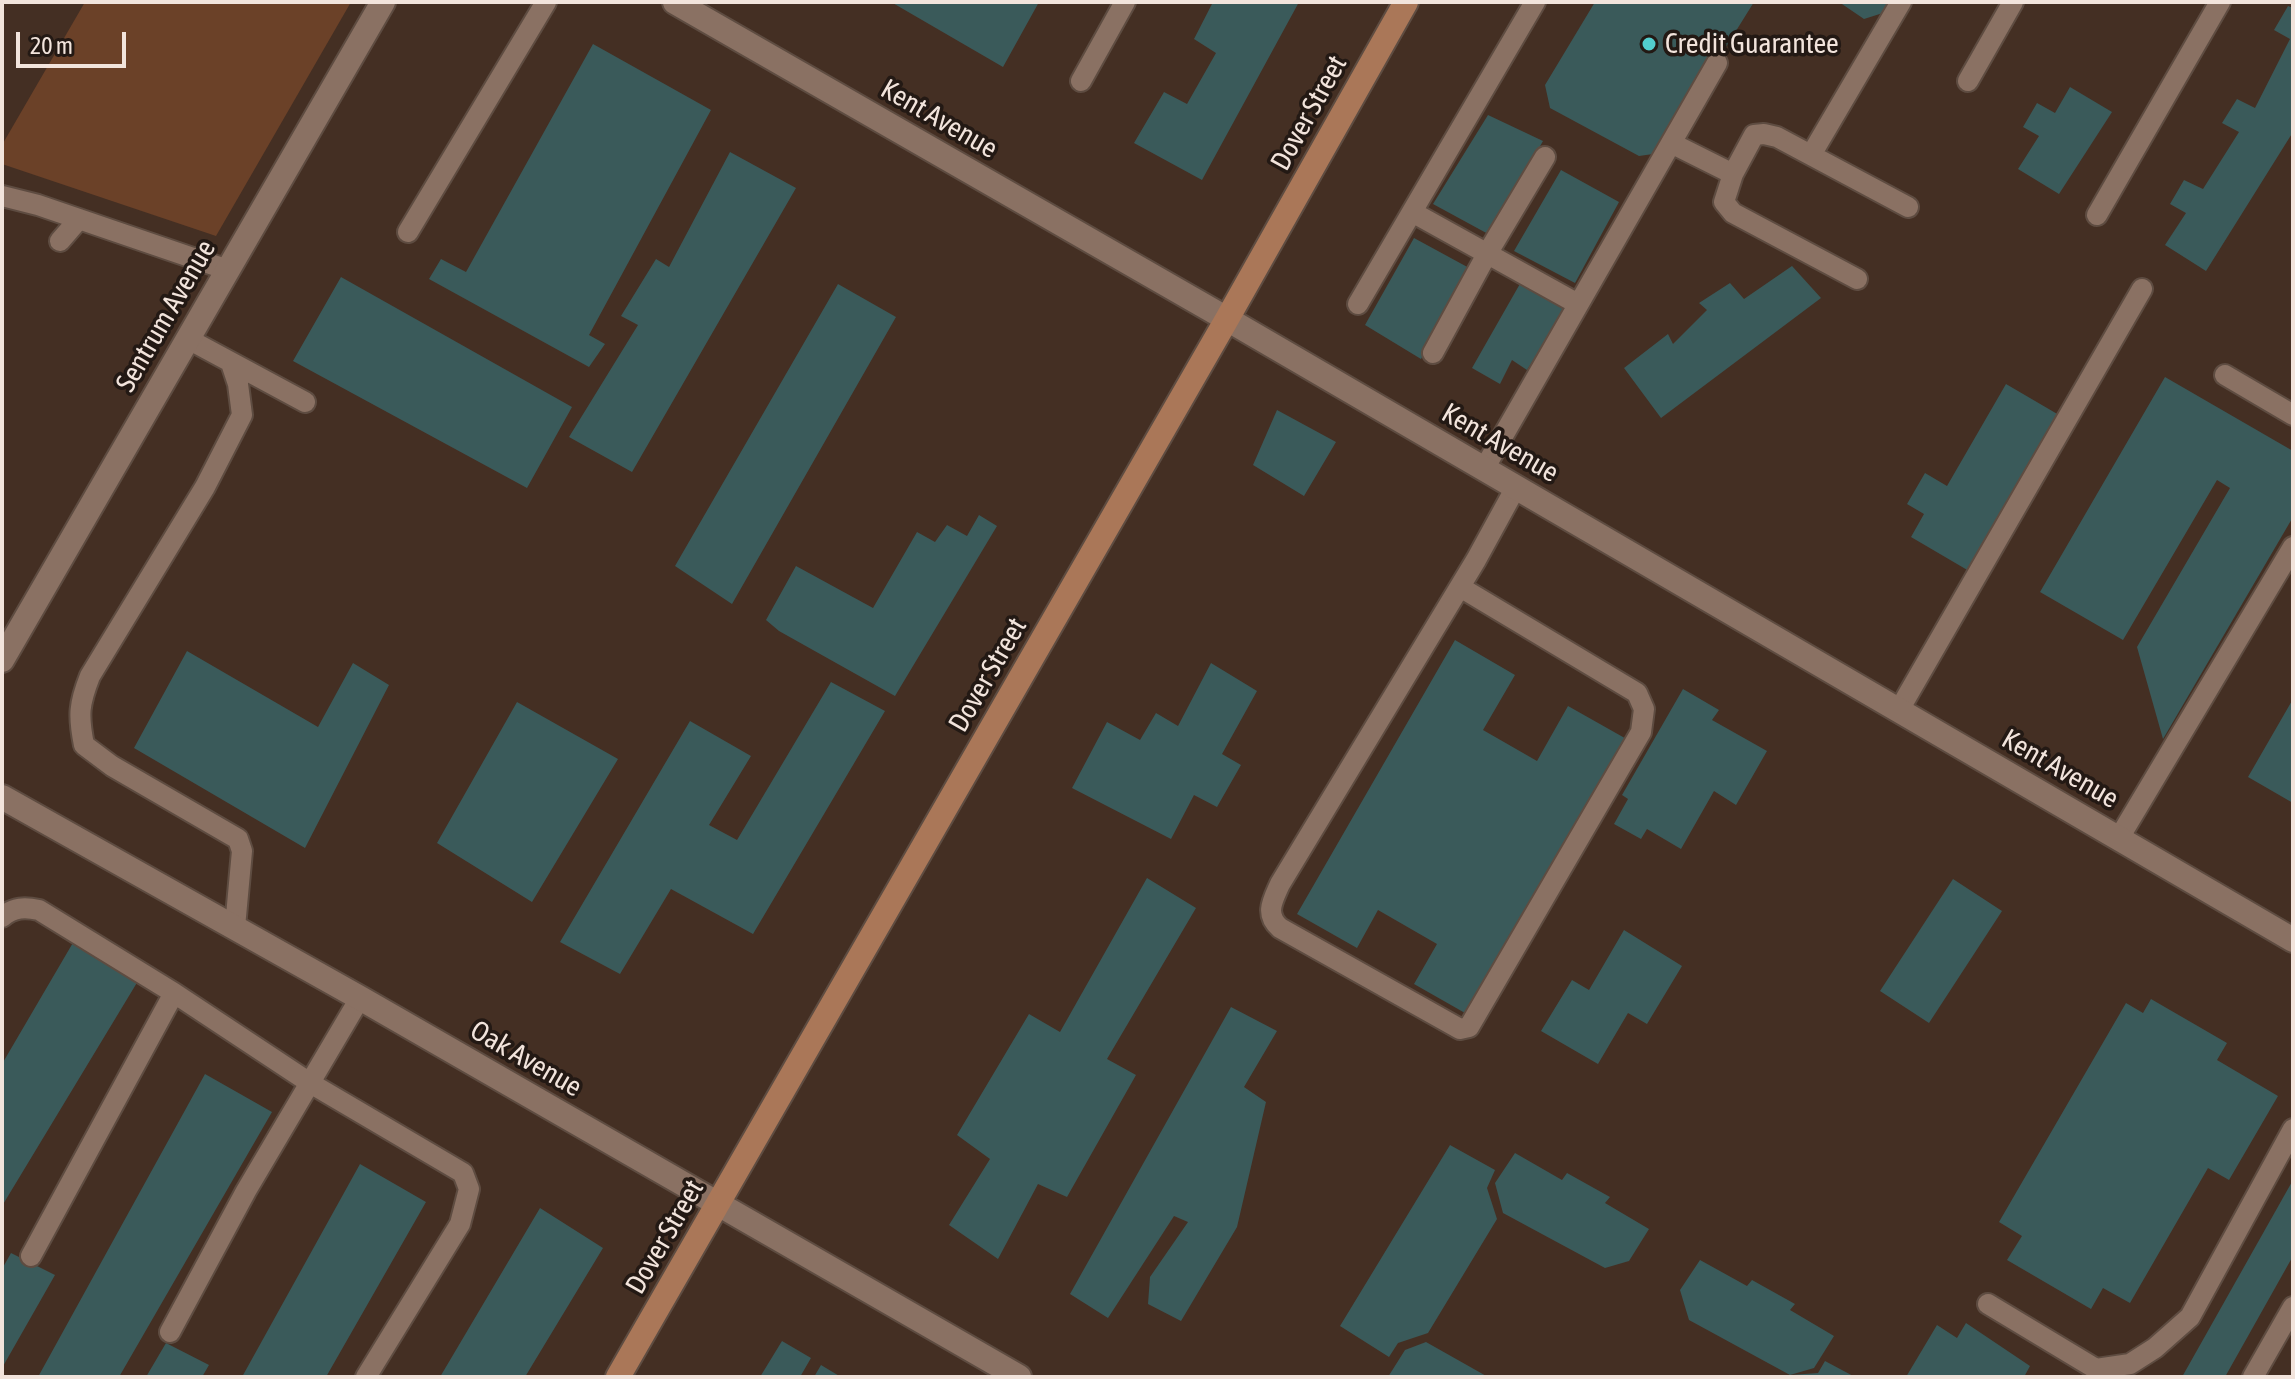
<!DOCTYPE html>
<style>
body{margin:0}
#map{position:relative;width:2295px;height:1379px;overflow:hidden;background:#442f23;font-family:"Asap Condensed",sans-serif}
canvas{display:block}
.frame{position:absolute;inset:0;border:4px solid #f2e4dc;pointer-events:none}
.scale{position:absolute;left:16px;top:32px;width:110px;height:36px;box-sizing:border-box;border:4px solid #f2e4dc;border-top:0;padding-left:10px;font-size:24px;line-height:28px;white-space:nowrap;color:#f2e4dc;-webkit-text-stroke:6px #231914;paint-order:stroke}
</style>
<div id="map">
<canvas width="2295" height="1379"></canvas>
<div class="frame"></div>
<div class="scale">20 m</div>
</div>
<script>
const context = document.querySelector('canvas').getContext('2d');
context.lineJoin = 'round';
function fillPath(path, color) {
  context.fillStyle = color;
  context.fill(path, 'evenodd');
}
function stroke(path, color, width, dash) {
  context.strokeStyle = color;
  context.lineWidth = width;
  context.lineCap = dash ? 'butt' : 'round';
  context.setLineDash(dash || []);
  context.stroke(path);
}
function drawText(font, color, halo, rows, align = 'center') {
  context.font = font + ' "Asap Condensed",sans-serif';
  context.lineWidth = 7;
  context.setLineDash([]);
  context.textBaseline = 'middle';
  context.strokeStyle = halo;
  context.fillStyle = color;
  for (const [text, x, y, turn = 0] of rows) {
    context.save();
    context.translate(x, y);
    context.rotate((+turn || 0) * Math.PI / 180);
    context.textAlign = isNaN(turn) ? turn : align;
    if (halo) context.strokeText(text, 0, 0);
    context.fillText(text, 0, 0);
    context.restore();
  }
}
const green = new Path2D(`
 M 85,2 L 351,2 L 216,236 L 2,164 L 2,145 Z`);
const building = new Path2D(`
 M 891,2 L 1039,2 L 1003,67 Z
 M 1213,2 L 1299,2 L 1202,180 L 1134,143 L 1164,92 L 1187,104 L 1216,53 L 1194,39 Z
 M 1595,2 L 1754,2 L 1660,153 L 1639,156 L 1550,108 L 1545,85 Z
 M 1839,2 L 1892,2 L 1886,12 L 1864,19 Z
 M 2288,6 L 2293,8 L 2293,132 L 2206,271 L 2165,245 L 2186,213 L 2170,204 L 2184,180 L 2203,189 L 2239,132 L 2222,123 L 2237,99 L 2255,108 L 2290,39 L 2274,30 Z
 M 593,44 L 711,110 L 589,335 L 605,344 L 589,367 L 429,279 L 441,259 L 466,272 Z
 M 2070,87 L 2112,112 L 2059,194 L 2018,169 L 2039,136 L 2023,127 L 2037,103 L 2055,113 Z
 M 1488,115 L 1543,141 L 1490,235 L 1433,204 Z
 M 730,152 L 796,188 L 632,472 L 569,437 L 638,325 L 621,316 L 656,259 L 669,267 Z
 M 1561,170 L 1619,202 L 1575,283 L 1514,251 Z
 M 1414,238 L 1471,269 L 1421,359 L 1365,325 Z
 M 1792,266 L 1821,298 L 1661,418 L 1624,368 L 1668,334 L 1673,344 L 1707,310 L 1699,303 L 1730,283 L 1744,299 Z
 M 341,277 L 572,407 L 527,488 L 293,361 Z
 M 1521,282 L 1565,310 L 1527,370 L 1512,360 L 1500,384 L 1472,368 Z
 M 838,284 L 896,317 L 732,604 L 675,566 Z
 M 2165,377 L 2293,451 L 2293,517 L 2163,739 L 2137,647 L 2230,488 L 2217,480 L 2123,640 L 2040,592 Z
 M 2006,384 L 2059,415 L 1969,571 L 1911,537 L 1924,514 L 1907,504 L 1925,473 L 1947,486 Z
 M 1277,410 L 1336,442 L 1304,496 L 1253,465 Z
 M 979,515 L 997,526 L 895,696 L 779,631 L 766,620 L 796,566 L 873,608 L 917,532 L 935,542 L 947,525 L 967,536 Z
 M 1455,640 L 1515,675 L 1483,730 L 1537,761 L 1568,706 L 1630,741 L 1472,1017 L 1414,984 L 1437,944 L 1378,910 L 1357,948 L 1297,914 Z
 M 187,651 L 318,727 L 353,663 L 389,685 L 305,848 L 134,748 Z
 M 1211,663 L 1257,691 L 1222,754 L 1241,765 L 1217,807 L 1194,795 L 1171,839 L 1072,788 L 1107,722 L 1140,740 L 1156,713 L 1178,726 Z
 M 831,682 L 885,711 L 753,934 L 671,889 L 620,974 L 560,942 L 690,721 L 751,756 L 709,825 L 737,840 Z
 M 1683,689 L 1719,710 L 1712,720 L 1767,751 L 1736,805 L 1714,791 L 1681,849 L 1647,829 L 1641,839 L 1614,824 L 1628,799 L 1622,795 Z
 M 2293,699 L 2293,803 L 2248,777 Z
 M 517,702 L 618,759 L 532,902 L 437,843 Z
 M 1147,878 L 1196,908 L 1107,1059 L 1136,1075 L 1067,1197 L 1038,1184 L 998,1259 L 949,1225 L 990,1159 L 957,1135 L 1029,1014 L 1060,1032 Z
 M 1953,879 L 2002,911 L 1929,1023 L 1880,991 Z
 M 1624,930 L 1682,966 L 1647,1024 L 1628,1013 L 1598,1064 L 1541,1031 L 1572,980 L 1589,990 Z
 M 74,941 L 138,981 L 2,1206 L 2,1064 Z
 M 2151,999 L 2227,1043 L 2217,1060 L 2278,1096 L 2229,1180 L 2208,1168 L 2130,1303 L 2103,1288 L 2091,1309 L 2007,1260 L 2022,1236 L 1999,1222 L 2126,1003 L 2143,1013 Z
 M 1231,1007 L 1277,1031 L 1244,1087 L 1266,1102 L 1237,1227 L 1181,1321 L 1148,1304 L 1150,1277 L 1188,1222 L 1174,1216 L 1108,1318 L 1070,1294 Z
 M 205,1074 L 272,1112 L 119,1377 L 38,1377 Z
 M 1450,1145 L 1495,1170 L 1487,1188 L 1497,1219 L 1428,1333 L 1398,1343 L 1389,1357 L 1340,1326 Z
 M 1515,1153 L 1562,1180 L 1567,1173 L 1610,1197 L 1605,1203 L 1649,1229 L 1629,1261 L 1605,1268 L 1503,1213 L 1495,1183 Z
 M 360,1164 L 426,1202 L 326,1377 L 242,1377 Z
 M 2293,1180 L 2293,1256 L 2225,1377 L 2182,1377 Z
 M 540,1208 L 603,1248 L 525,1377 L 440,1377 Z
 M 11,1253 L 55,1275 L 2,1368 L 2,1269 Z
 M 1700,1260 L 1747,1286 L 1752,1280 L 1795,1304 L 1790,1310 L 1834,1336 L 1814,1368 L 1790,1375 L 1689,1320 L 1680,1290 Z
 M 1966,1323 L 2030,1366 L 2024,1377 L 1906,1377 L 1937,1325 L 1957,1338 Z
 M 782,1341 L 811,1358 L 800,1377 L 760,1377 Z
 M 1426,1342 L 1488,1377 L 1388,1377 L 1405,1350 Z
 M 166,1343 L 209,1365 L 202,1377 L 146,1377 Z
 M 1825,1361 L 1855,1377 L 1791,1377 L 1791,1375 L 1818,1373 Z
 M 821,1365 L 841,1377 L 814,1377 Z`);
const lane = new Path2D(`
 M 1081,81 L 1125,2
 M 1968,81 L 2013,2
 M 1671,143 L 1733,174
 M 1811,155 L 1901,2
 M 2,196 L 38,205 L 228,270
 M 1412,212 L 1578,304
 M 2097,215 L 2220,2
 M 408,232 L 546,2
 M 60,241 L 79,219
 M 1857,279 L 1733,213 L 1724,202 L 1733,174 L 1754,135 L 1764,134 L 1777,137 L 1908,207
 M 1358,304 L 1535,2
 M 188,339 L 305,402
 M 1433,353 L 1487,254 L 1545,157
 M 231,363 L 238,384 L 242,415 L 205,487 L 90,676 C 79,704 78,715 84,745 L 112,766 L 238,839 L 242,851 L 235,927
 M 2225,375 L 2293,415
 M 1484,469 L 1717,63
 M 1460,587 L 1637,693 L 1644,709 L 1641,732 L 1469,1027 L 1460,1029 L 1280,928 C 1264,914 1273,900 1280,884 L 1476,560 L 1516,487
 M 1899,710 L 2142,289
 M 2119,838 L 2293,547
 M 2,917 C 14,907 25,907 39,910 L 174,993 L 310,1083 L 463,1173 L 469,1189 L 460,1224 L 366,1377
 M 31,1256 L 174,993
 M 1988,1304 L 2096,1369 L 2130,1364 L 2155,1348 L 2190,1317 L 2293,1129
 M 170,1332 L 246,1191 L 360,998
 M 2253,1377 L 2293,1307`);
const street = new Path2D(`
 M 675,2 L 1227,319 L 2293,940
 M 2,660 L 383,2
 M 2,797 L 360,998 L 1019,1377`);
const secondary = new Path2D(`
 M 618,1377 L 1227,319 L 1406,2`);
const markers = [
 [1649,44,8,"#52cdcd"]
];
const poiNames = [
 ["Credit Guarantee",1665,44]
];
const streetNames = [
 ["Dover Street",1309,113,-61],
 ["Kent Avenue",939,119,30],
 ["Sentrum Avenue",166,316,-60],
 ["Kent Avenue",1500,443,30],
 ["Dover Street",988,675,-60],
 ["Kent Avenue",2060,769,30],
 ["Oak Avenue",526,1059,30],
 ["Dover Street",665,1237,-60]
];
fillPath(green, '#6b4128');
fillPath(building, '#3a5a5a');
stroke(lane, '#5e4c41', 24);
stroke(street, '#5e4c41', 28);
stroke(secondary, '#5e4c41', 28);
stroke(lane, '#8a7163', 20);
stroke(street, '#8a7163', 24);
stroke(secondary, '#aa7758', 24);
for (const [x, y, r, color] of markers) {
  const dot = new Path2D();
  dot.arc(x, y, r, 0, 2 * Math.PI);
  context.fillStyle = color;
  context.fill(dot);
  stroke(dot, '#231914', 3);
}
drawText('28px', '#f2e4dc', '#231914', poiNames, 'left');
drawText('28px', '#f2e4dc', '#231914', streetNames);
</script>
